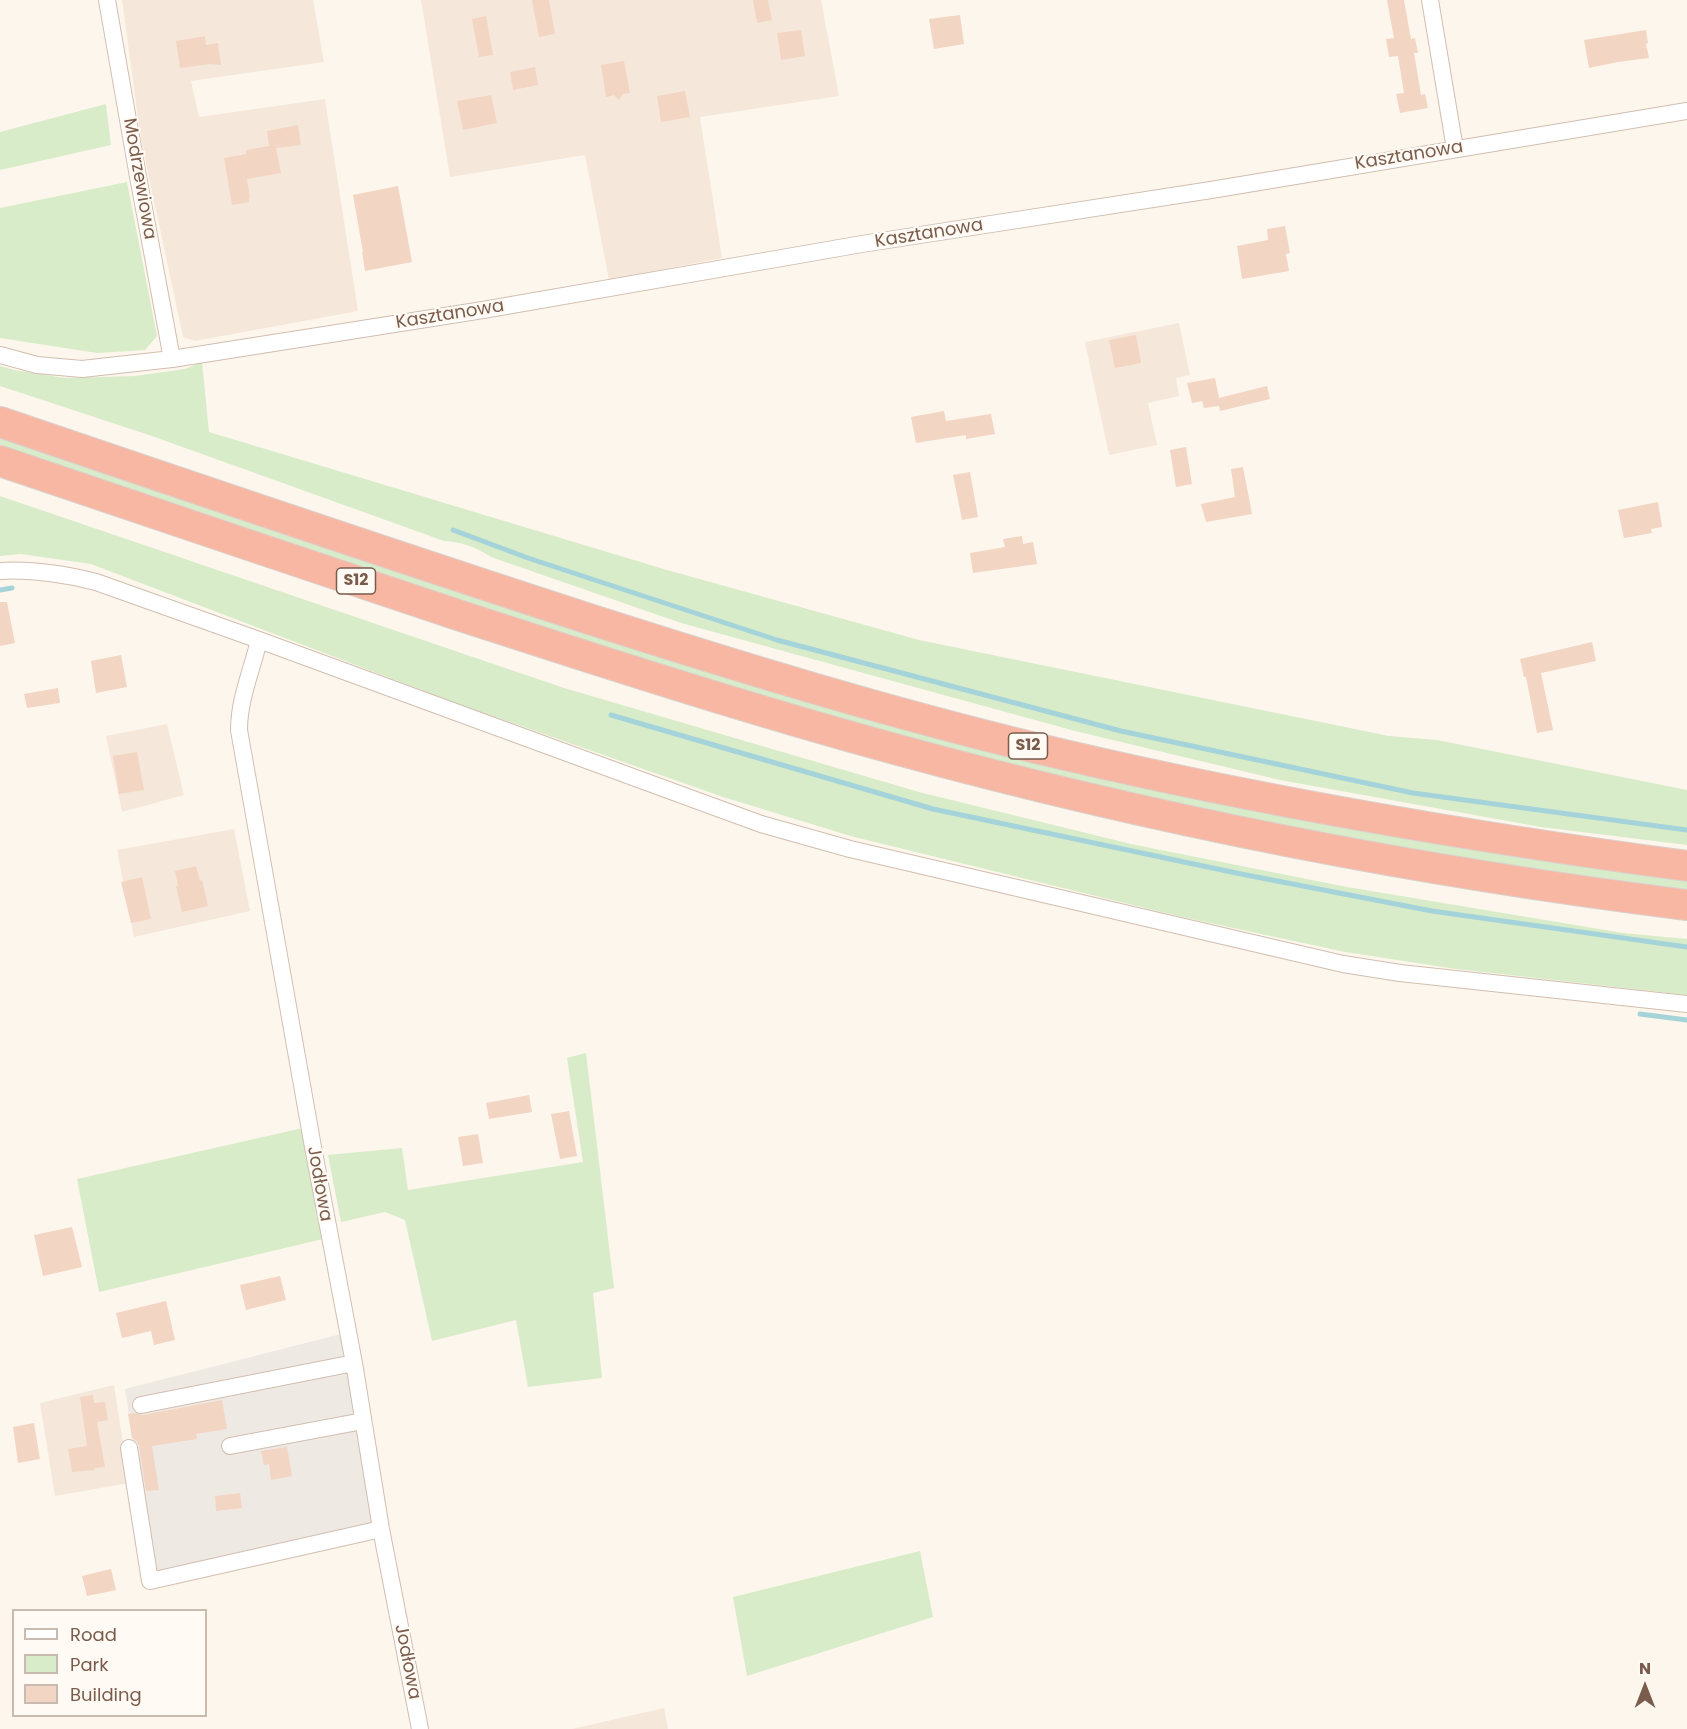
<!DOCTYPE html>
<meta charset="utf-8">
<style>
body{margin:0}
#map{position:relative;width:1687px;height:1729px;overflow:hidden;background:#fdf6ec;font-family:Poppins,sans-serif}
canvas{display:block}
.legend{position:absolute;left:12px;top:1609px;width:195px;height:108px;box-sizing:border-box;background:#fffaf3;border:2px solid #cabbb1;margin:0;padding:8px 10px;list-style:none;font-size:18px;color:#7a5c4d}
.legend li{display:flex;align-items:center;gap:12px;height:30px}
.legend b{width:30px;border:2px solid #cabbb1}
.north{position:absolute;left:1615px;top:1657px;width:60px;height:60px;-webkit-text-stroke:4px #fffaf3;paint-order:stroke;rotate:0deg;font-size:16px;font-weight:700;line-height:24px;text-align:center;color:#7a5c4d}
.north::after{content:'';display:block;margin:auto;width:21px;height:27px;background:#7a5c4d;clip-path:polygon(50% 0,100% 100%,50% 72%,0 100%)}
</style>
<div id="map">
<canvas width="1687" height="1729"></canvas>
<ul class="legend">
<li><b style="height:8px;background:#fff"></b>Road</li>
<li><b style="height:16px;background:#d8ecc9"></b>Park</li>
<li><b style="height:16px;background:#f3d5c3"></b>Building</li>
</ul>
<div class="north">N</div>
</div>
<script>
const context = document.querySelector('canvas').getContext('2d');
context.lineJoin = 'round';
function fillPath(path, color) {
  context.fillStyle = color;
  context.fill(path, 'evenodd');
}
function stroke(path, color, width, dash) {
  context.strokeStyle = color;
  context.lineWidth = width;
  context.lineCap = dash ? 'butt' : 'round';
  context.setLineDash(dash || []);
  context.stroke(path);
}
function drawText(font, color, halo, rows, align = 'center') {
  context.font = font + ' Poppins,sans-serif';
  context.lineWidth = 4.5;
  context.setLineDash([]);
  context.textBaseline = 'middle';
  context.strokeStyle = halo;
  context.fillStyle = color;
  for (const [text, x, y, turn = 0] of rows) {
    context.save();
    context.translate(x, y);
    context.rotate((+turn || 0) * Math.PI / 180);
    context.textAlign = isNaN(turn) ? turn : align;
    if (halo) context.strokeText(text, 0, 0);
    context.fillText(text, 0, 0);
    context.restore();
  }
}
const residential = new Path2D(`
 M 122,0 L 313,0 L 324,62 L 191,81 L 199,117 L 325,99 L 358,311 L 195,341 L 183,337 L 141,140 Z
 M 421,0 L 821,0 L 839,96 L 700,117 L 722,258 L 609,280 L 585,155 L 450,177 Z
 M 1179,323 L 1190,375 L 1176,378 L 1179,396 L 1148,403 L 1157,445 L 1109,455 L 1085,342 Z
 M 167,724 L 184,795 L 122,812 L 106,736 Z
 M 234,829 L 250,911 L 134,937 L 117,850 Z
 M 114,1385 L 129,1483 L 55,1496 L 40,1403 Z
 M 664,1708 L 668,1729 L 572,1729 Z`);
const industrial = new Path2D(`
 M 341,1334 L 372,1525 L 160,1572 L 151,1563 L 125,1389 Z`);
const green = new Path2D(`
 M 106,104 L 111,145 L 0,170 L 0,132 Z
 M 127,182 L 157,336 L 145,350 L 97,353 L 0,338 L 0,208 Z
 M 202,362 L 209,432 L 667,570 L 919,640 L 1389,736 L 1437,740 L 1687,790 L 1687,845 L 1541,827 L 1280,780 L 1075,731 L 681,623 L 491,557 C 476,547 462,542 444,541 L 152,436 L 0,386 L 0,366 L 14,370 L 65,378 L 135,376 L 185,369 Z
 M 0,434 L 729,677 L 1687,880 L 1687,892 L 1494,866 L 1336,839 L 1039,776 L 727,691 L 0,450 Z
 M 0,496 L 564,688 L 919,792 L 1131,844 L 1347,887 L 1623,933 L 1687,939 L 1687,995 L 1456,969 L 1345,952 L 1182,917 L 854,837 L 723,797 L 450,701 L 91,564 L 21,554 L 0,556 Z
 M 586,1053 L 614,1288 L 593,1293 L 602,1378 L 528,1387 L 516,1320 L 432,1341 L 405,1220 L 385,1212 L 341,1222 L 328,1155 L 402,1148 L 408,1190 L 583,1162 L 567,1058 Z
 M 303,1128 L 323,1239 L 99,1292 L 77,1179 Z
 M 920,1551 L 933,1617 L 747,1676 L 733,1597 Z`);
const stream = new Path2D(`
 M 453,530 L 528,558 L 777,640 L 1121,731 L 1413,793 L 1687,830
 M 0,590 L 12,588
 M 611,715 L 933,809 L 1241,874 L 1432,911 L 1687,947
 M 1640,1014 L 1687,1020`);
const building = new Path2D(`
 M 532,0 L 549,0 L 555,34 L 539,37 Z
 M 753,0 L 768,0 L 772,20 L 757,23 Z
 M 1387,0 L 1404,0 L 1411,39 L 1415,38 L 1418,53 L 1414,53 L 1421,95 L 1425,94 L 1428,108 L 1400,113 L 1396,94 L 1404,93 L 1398,56 L 1389,57 L 1386,39 L 1394,38 Z
 M 960,15 L 964,44 L 934,49 L 929,19 Z
 M 486,16 L 493,55 L 479,57 L 472,19 Z
 M 801,30 L 805,56 L 781,60 L 777,33 Z
 M 1646,30 L 1648,43 L 1646,44 L 1649,58 L 1618,62 L 1589,68 L 1584,40 Z
 M 205,36 L 206,45 L 218,43 L 221,65 L 210,64 L 180,68 L 176,41 Z
 M 624,61 L 630,93 L 623,94 L 619,100 L 614,95 L 606,97 L 601,65 Z
 M 535,67 L 538,85 L 513,90 L 510,72 Z
 M 685,91 L 690,117 L 661,122 L 657,96 Z
 M 491,95 L 497,123 L 463,130 L 457,101 Z
 M 298,125 L 301,145 L 276,148 L 281,173 L 247,179 L 250,198 L 249,198 L 249,202 L 232,205 L 224,158 L 246,154 L 246,150 L 269,146 L 267,131 Z
 M 398,186 L 412,262 L 365,271 L 362,252 L 363,252 L 353,195 Z
 M 1285,226 L 1290,253 L 1286,254 L 1289,271 L 1242,279 L 1237,246 L 1268,240 L 1267,229 Z
 M 1136,335 L 1141,363 L 1115,368 L 1109,340 Z
 M 1215,378 L 1219,398 L 1267,386 L 1270,399 L 1220,411 L 1219,406 L 1204,408 L 1202,401 L 1192,403 L 1187,383 Z
 M 944,411 L 946,421 L 991,414 L 995,434 L 966,439 L 966,435 L 916,443 L 911,417 Z
 M 1186,447 L 1192,484 L 1176,487 L 1170,450 Z
 M 1243,467 L 1252,514 L 1206,522 L 1201,504 L 1235,497 L 1231,469 Z
 M 970,472 L 978,517 L 962,520 L 953,475 Z
 M 1658,502 L 1662,527 L 1651,529 L 1652,533 L 1624,538 L 1618,510 Z
 M 1022,536 L 1023,544 L 1033,542 L 1037,564 L 973,573 L 970,553 L 1005,547 L 1003,539 Z
 M 0,602 L 7,602 L 15,643 L 0,646 Z
 M 1592,642 L 1596,661 L 1541,673 L 1553,730 L 1537,733 L 1526,677 L 1524,677 L 1520,659 Z
 M 121,655 L 127,687 L 96,693 L 91,661 Z
 M 58,688 L 60,703 L 27,708 L 24,694 Z
 M 137,752 L 144,790 L 119,794 L 113,756 Z
 M 196,866 L 200,881 L 202,880 L 208,906 L 182,912 L 176,886 L 178,886 L 175,871 Z
 M 142,877 L 151,919 L 131,923 L 121,882 Z
 M 529,1095 L 532,1112 L 489,1119 L 486,1103 Z
 M 569,1111 L 577,1156 L 560,1159 L 551,1114 Z
 M 478,1134 L 483,1163 L 463,1166 L 458,1137 Z
 M 72,1227 L 82,1267 L 43,1276 L 34,1235 Z
 M 280,1276 L 286,1300 L 246,1310 L 240,1285 Z
 M 166,1301 L 175,1340 L 154,1345 L 151,1331 L 122,1338 L 116,1313 Z
 M 93,1395 L 94,1403 L 105,1402 L 108,1420 L 97,1422 L 105,1467 L 95,1468 L 95,1470 L 72,1472 L 68,1449 L 87,1446 L 80,1397 Z
 M 222,1400 L 227,1429 L 196,1434 L 197,1439 L 152,1446 L 159,1490 L 146,1491 L 139,1446 L 137,1441 L 132,1438 L 128,1414 L 135,1413 L 143,1415 Z
 M 34,1423 L 40,1459 L 18,1463 L 13,1427 Z
 M 287,1447 L 292,1476 L 271,1480 L 269,1464 L 264,1465 L 261,1451 Z
 M 240,1493 L 242,1508 L 216,1511 L 215,1496 Z
 M 111,1569 L 116,1590 L 87,1596 L 82,1576 Z`);
const minor = new Path2D(`
 M 107,0 L 137,171 L 172,359
 M 1430,0 L 1455,149
 M 0,355 L 37,365 L 82,369 L 172,359 L 483,310 L 862,244 L 1211,190 L 1687,111
 M 0,571 C 33,569 64,574 96,582 L 259,640 L 761,824 L 850,849 L 1343,964 L 1400,973 L 1687,1004
 M 259,640 C 252,670 239,699 239,730 L 313,1147 L 354,1363 L 381,1529 L 420,1729
 M 141,1405 L 354,1363
 M 230,1446 L 363,1421
 M 129,1448 L 150,1581 L 381,1529`);
const motorway = new Path2D(`
 M 0,422 C 194,488 388,554 583,617 C 742,668 902,717 1065,755 C 1270,803 1478,838 1687,866
 M 0,461 C 153,513 305,564 458,615 C 603,662 748,709 895,749 C 1154,820 1420,872 1687,905`);
const shields = [
 [356,581,39],
 [1028,746,39]
];
const shieldNames = [
 ["S12",356,581],
 ["S12",1028,746]
];
const streetNames = [
 ["Kasztanowa",1409,156,-9],
 ["Modrzewiowa",139,179,80],
 ["Kasztanowa",929,234,-9],
 ["Kasztanowa",450,315,-9],
 ["Jodłowa",319,1184,80],
 ["Jodłowa",407,1662,79]
];
fillPath(residential, '#f5e8da');
fillPath(industrial, '#efe9e4');
fillPath(green, '#d8ecc9');
stroke(stream, '#a5d3da', 5);
fillPath(building, '#f3d5c3');
stroke(minor, '#d1beb0', 18);
stroke(motorway, '#dad1cd', 32);
stroke(minor, '#fff', 16);
stroke(motorway, '#f7b7a3', 30);
for (const [x, y, w] of shields) {
  const box = new Path2D();
  box.roundRect(x - w / 2, y - 13, w, 26, 4.5);
  context.fillStyle = '#fffaf3';
  context.fill(box);
  stroke(box, '#7a5c4d', 1.5);
}
drawText('bold 16px', '#7a5c4d', null, shieldNames);
drawText('18px', '#7a5c4d', '#fffaf3', streetNames);
</script>
